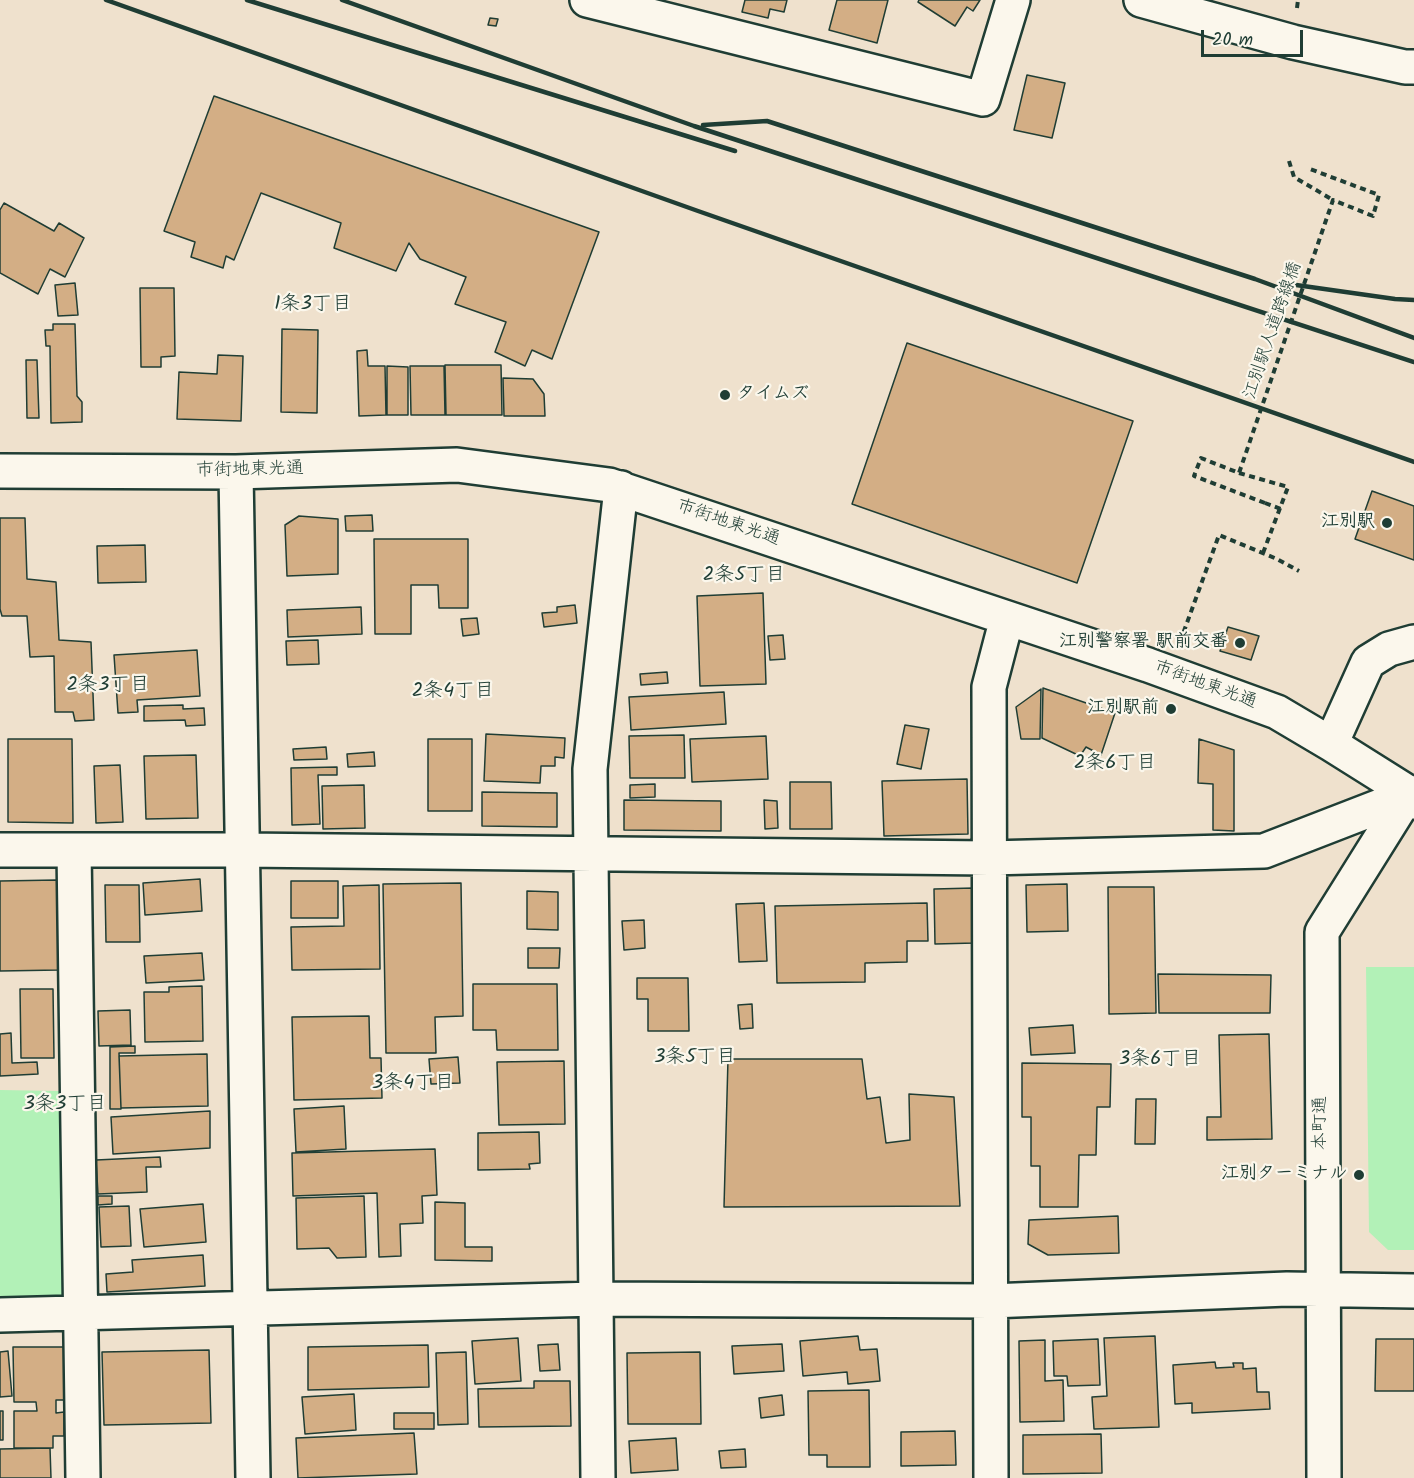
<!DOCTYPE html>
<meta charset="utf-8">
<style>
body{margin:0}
#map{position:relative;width:1414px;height:1478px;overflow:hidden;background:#efe1cd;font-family:Kalam,sans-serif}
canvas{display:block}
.scale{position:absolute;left:1201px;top:30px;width:102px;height:27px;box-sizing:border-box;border:3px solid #1f3d34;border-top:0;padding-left:8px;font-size:18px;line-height:21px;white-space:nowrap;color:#1f3d34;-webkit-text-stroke:4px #fbf7ec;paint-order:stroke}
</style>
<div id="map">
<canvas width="1414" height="1478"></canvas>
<div class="scale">20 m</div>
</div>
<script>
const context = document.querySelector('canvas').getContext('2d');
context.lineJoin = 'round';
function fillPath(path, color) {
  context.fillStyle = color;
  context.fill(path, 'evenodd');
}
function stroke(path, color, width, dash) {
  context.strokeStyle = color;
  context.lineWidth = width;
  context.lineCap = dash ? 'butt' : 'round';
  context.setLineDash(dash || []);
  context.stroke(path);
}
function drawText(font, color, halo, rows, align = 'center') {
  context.font = font + ' Kalam,"Klee One",sans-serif';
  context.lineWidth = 4.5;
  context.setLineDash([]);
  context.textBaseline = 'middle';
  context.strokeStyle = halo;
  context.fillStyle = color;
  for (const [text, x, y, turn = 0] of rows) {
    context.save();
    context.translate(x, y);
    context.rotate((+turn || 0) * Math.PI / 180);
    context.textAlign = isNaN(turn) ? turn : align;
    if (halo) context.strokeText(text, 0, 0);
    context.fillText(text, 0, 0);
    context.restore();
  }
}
const green = new Path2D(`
 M 1366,967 L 1414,967 L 1414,1250 L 1388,1250 L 1369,1232 Z
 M 0,1090 L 59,1091 L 66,1298 L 0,1297 Z`);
const building = new Path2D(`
 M 745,0 L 787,0 L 784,12 L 770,9 L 768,18 L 742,12 Z
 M 837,0 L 888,0 L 877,43 L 829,30 Z
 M 919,0 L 980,0 L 973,11 L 967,7 L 955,26 L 918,2 Z
 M 490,18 L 498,19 L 496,26 L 488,25 Z
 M 1027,75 L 1065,83 L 1052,138 L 1014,130 Z
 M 214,96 L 599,232 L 552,359 L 532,350 L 525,366 L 495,352 L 506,322 L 455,304 L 466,277 L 420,259 L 409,243 L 396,271 L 334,248 L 341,223 L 261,193 L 234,260 L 226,256 L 223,268 L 191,257 L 195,242 L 164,231 Z
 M 4,203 L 54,231 L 59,223 L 84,238 L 65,277 L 50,269 L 38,294 L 0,273 L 0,210 Z
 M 75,283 L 78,315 L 58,316 L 55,285 Z
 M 140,288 L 174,288 L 175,356 L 161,357 L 161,367 L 141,367 Z
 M 53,324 L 75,324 L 77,396 L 82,402 L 82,422 L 51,423 L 50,346 L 46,346 L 45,330 L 53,330 Z
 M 282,329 L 318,330 L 317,413 L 281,412 Z
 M 907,343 L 1133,421 L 1077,583 L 852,504 Z
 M 367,350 L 368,366 L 385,366 L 386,415 L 359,416 L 357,351 Z
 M 218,355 L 243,356 L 241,421 L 177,419 L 179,372 L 217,374 Z
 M 26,360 L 37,360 L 39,418 L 27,418 Z
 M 445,365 L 501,365 L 502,415 L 446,415 Z
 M 387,366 L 408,367 L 408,415 L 387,415 Z
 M 410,366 L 444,366 L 445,415 L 411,415 Z
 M 503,378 L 533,379 L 544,394 L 545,416 L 504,416 Z
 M 1372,491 L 1414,506 L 1414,560 L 1355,539 Z
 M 372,515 L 373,531 L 346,531 L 345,516 Z
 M 299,516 L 338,519 L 338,574 L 287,576 L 285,525 Z
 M 0,518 L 25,518 L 27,579 L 56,582 L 59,640 L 91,642 L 94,720 L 75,721 L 73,712 L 55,712 L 54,656 L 30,657 L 27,616 L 2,616 L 0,609 Z
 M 374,539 L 468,539 L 468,608 L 439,608 L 438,585 L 411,585 L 411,634 L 375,634 Z
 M 145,545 L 146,582 L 98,583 L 97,546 Z
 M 763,593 L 766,684 L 700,686 L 697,596 Z
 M 575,605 L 577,623 L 544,627 L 542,613 L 557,612 L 557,607 Z
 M 361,607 L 362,634 L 288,637 L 287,610 Z
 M 477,618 L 479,634 L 463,636 L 461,619 Z
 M 1228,627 L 1259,636 L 1251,660 L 1220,651 Z
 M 783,635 L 785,659 L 770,660 L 768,636 Z
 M 318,640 L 319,664 L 287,665 L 286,641 Z
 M 197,650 L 200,696 L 137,700 L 138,712 L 118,713 L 114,655 Z
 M 667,672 L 668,683 L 641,685 L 640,674 Z
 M 1043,688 L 1115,713 L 1101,755 L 1086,747 L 1080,756 L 1042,738 Z
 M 1041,689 L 1040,739 L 1021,739 L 1016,707 Z
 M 724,692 L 726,724 L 631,730 L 629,697 Z
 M 183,705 L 183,709 L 204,708 L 205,725 L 186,726 L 185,720 L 144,721 L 144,706 Z
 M 905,725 L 929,729 L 921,769 L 897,764 Z
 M 486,734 L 565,738 L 564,758 L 555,757 L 555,766 L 541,766 L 540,783 L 484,781 Z
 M 684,735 L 685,778 L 630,778 L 629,736 Z
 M 766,736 L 768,779 L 692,782 L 690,739 Z
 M 8,739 L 72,739 L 73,823 L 8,822 Z
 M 428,739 L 472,739 L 472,811 L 428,811 Z
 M 1199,739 L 1234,750 L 1234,831 L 1213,830 L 1213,784 L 1198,783 Z
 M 326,747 L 327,759 L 294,760 L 293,749 Z
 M 374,752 L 375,766 L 348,767 L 347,754 Z
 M 196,755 L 198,818 L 146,819 L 144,756 Z
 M 120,765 L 123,822 L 96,823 L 94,766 Z
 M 337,767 L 337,775 L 318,775 L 320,824 L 292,825 L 291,768 Z
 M 967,779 L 968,834 L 884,836 L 882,781 Z
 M 790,782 L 831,782 L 832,829 L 790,829 Z
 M 655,784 L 655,797 L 630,798 L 630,785 Z
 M 364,785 L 365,828 L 323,829 L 322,786 Z
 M 482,792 L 557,793 L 557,827 L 482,826 Z
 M 624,800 L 721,801 L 721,831 L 624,830 Z
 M 764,800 L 777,801 L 778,828 L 765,829 Z
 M 200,879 L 202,911 L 145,915 L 143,883 Z
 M 57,880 L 59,970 L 0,971 L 0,881 Z
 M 291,881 L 338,881 L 338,918 L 291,918 Z
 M 461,883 L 463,1016 L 435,1017 L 436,1053 L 386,1053 L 383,884 Z
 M 1067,884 L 1068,931 L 1027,932 L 1026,885 Z
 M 105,885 L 139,885 L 140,942 L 106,942 Z
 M 379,885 L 380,969 L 292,970 L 291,927 L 344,926 L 343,886 Z
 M 1108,887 L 1154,887 L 1156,1013 L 1109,1014 Z
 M 974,888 L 975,943 L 935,944 L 934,889 Z
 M 527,891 L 558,892 L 558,930 L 527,929 Z
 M 764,903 L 767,961 L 739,962 L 736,904 Z
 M 927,903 L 928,941 L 907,941 L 907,962 L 865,963 L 865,982 L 777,983 L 775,906 Z
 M 644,920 L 645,948 L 624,950 L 622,921 Z
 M 528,948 L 560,948 L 559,968 L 528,968 Z
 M 202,953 L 204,980 L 146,983 L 144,956 Z
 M 1158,974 L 1271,975 L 1270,1013 L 1159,1013 Z
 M 637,978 L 688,978 L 689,1031 L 648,1031 L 648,999 L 637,999 Z
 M 473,984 L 557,984 L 558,1050 L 497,1050 L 496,1030 L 473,1030 Z
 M 202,986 L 203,1041 L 145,1042 L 144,992 L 169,992 L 169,987 Z
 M 20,989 L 53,989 L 54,1058 L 21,1058 Z
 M 752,1004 L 753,1028 L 740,1029 L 738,1005 Z
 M 130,1010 L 131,1045 L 99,1046 L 98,1011 Z
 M 369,1016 L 370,1058 L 381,1058 L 382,1098 L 294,1100 L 292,1017 Z
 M 1073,1025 L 1075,1053 L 1031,1055 L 1029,1028 Z
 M 11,1033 L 12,1063 L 37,1062 L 38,1074 L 0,1076 L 0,1034 Z
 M 1269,1034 L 1272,1139 L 1207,1140 L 1207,1117 L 1221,1117 L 1219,1035 Z
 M 135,1046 L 135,1053 L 119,1053 L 121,1109 L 110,1109 L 110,1047 Z
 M 207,1054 L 208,1106 L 121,1108 L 119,1056 Z
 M 458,1057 L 460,1083 L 431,1084 L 429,1059 Z
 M 728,1059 L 862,1059 L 867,1099 L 880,1097 L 886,1143 L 910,1140 L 909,1094 L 954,1097 L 960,1206 L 724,1207 Z
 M 564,1061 L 565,1124 L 499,1125 L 497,1062 Z
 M 1022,1063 L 1111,1064 L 1110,1107 L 1097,1107 L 1096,1155 L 1079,1155 L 1078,1207 L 1040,1207 L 1040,1166 L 1031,1166 L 1031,1117 L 1022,1117 Z
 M 1136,1099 L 1156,1099 L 1155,1144 L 1135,1144 Z
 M 344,1106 L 346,1149 L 296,1152 L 294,1109 Z
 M 210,1111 L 210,1148 L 113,1154 L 111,1117 Z
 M 539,1132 L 540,1163 L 529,1164 L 530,1169 L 478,1170 L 478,1133 Z
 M 435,1149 L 437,1195 L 422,1196 L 423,1223 L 400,1224 L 401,1256 L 379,1257 L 377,1193 L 293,1196 L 292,1153 Z
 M 160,1157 L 161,1167 L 146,1167 L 147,1192 L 98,1194 L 96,1160 Z
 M 98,1196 L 112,1196 L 112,1204 L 98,1205 Z
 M 364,1196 L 366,1257 L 337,1258 L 329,1248 L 297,1249 L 296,1198 Z
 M 435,1202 L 465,1203 L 465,1247 L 492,1247 L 492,1261 L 435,1260 Z
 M 203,1204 L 206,1242 L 144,1247 L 140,1209 Z
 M 129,1206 L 131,1246 L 101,1247 L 99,1207 Z
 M 1118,1216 L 1119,1253 L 1048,1255 L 1028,1244 L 1029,1220 Z
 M 203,1255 L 205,1286 L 107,1292 L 106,1274 L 133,1272 L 132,1260 Z
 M 858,1336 L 860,1350 L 877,1349 L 880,1381 L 848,1384 L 847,1372 L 803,1376 L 800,1341 Z
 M 1155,1336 L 1159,1427 L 1094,1429 L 1092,1397 L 1107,1396 L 1104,1338 Z
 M 518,1338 L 521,1381 L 475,1384 L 472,1341 Z
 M 1098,1339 L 1100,1385 L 1068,1386 L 1067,1376 L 1054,1376 L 1053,1341 Z
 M 1376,1339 L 1414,1339 L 1414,1391 L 1375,1391 Z
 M 1045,1340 L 1045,1381 L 1063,1380 L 1064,1421 L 1020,1422 L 1019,1341 Z
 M 558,1344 L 560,1370 L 540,1371 L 538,1345 Z
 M 782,1344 L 784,1371 L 734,1374 L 732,1346 Z
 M 428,1345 L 429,1387 L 308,1390 L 308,1347 Z
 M 13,1347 L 64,1347 L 65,1400 L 56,1400 L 56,1413 L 64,1412 L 64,1436 L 53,1436 L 53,1448 L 14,1448 L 14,1411 L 37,1411 L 36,1402 L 14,1402 Z
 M 209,1350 L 211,1423 L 104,1425 L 102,1352 Z
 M 8,1351 L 12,1396 L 0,1397 L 0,1352 Z
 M 466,1352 L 468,1424 L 438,1425 L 436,1353 Z
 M 700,1352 L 701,1424 L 628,1424 L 627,1353 Z
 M 1215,1362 L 1216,1368 L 1234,1367 L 1233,1363 L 1243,1363 L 1243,1369 L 1256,1368 L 1257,1392 L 1269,1392 L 1270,1409 L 1192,1413 L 1192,1403 L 1175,1404 L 1173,1365 Z
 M 534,1381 L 570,1381 L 571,1426 L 479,1427 L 478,1389 L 534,1388 Z
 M 869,1390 L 870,1467 L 827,1467 L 827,1455 L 809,1455 L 808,1391 Z
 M 354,1394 L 356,1430 L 305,1434 L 302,1397 Z
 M 782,1395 L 784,1415 L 761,1418 L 759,1398 Z
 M 0,1411 L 3,1411 L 3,1440 L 0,1440 Z
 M 394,1413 L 434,1413 L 434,1429 L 394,1429 Z
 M 955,1431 L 956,1465 L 901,1466 L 901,1432 Z
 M 414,1433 L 417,1474 L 298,1478 L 296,1438 Z
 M 1101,1434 L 1102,1473 L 1023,1474 L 1023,1435 Z
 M 676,1438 L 678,1470 L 631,1473 L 629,1441 Z
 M 50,1448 L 51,1478 L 0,1478 L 0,1449 Z
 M 745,1449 L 746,1467 L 721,1468 L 719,1451 Z`);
const path = new Path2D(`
 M 1297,8 L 1298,0
 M 1289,161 L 1294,177 L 1333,200
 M 1239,473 L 1288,487 L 1263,553
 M 1265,503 L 1281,509
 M 1180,642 L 1219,535 L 1277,559 L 1299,571`);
const minor = new Path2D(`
 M 587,0 L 983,99 L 1013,0
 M 1141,0 L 1293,42 L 1405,67 L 1414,67
 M 0,471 L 236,472 L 457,465 L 609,485 L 1148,665 L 1277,712 L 1331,744 L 1409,793 L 1414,802
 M 236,472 L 253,1478
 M 1331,744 L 1368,662 L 1389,649 L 1414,642
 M 0,850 L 243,850 L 989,858 L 1264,851 L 1414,793
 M 74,850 L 83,1478
 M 0,1315 L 596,1299 L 991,1301 L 1287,1289 L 1414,1291
 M 598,1478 L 590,769 L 621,488
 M 991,1478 L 989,687 L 1007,618
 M 1324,1478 L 1322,932 L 1409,793`);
const rail = new Path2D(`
 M 106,0 L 698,211 L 1414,462
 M 247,0 L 735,151
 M 342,0 L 694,126 L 1414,362
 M 703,125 L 767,121 L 1255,279 L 1414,338
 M 1282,283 L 1395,299 L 1414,300`);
const pathBridge = new Path2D(`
 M 1265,503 L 1194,476 L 1201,458 L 1239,473 L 1333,200 L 1373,216 L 1379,195 L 1310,169`);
const markers = [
 [725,395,6,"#1f3d34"],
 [1387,523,6,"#1f3d34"],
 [1240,643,6,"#1f3d34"],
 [1171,709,6,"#1f3d34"],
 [1359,1175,6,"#1f3d34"]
];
const streetNames = [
 ["江別駅人道跨線橋",1274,331,-71],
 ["市街地東光通",250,471,-1],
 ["市街地東光通",728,524,19],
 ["市街地東光通",1205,686,20],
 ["本町通",1322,1123,-90]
];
const poiNames = [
 ["タイムズ",737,395,"left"],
 ["江別駅",1375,523],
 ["江別警察署 駅前交番",1228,643],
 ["江別駅前",1159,709],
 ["江別ターミナル",1347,1175]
];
const neighbourhoodNames = [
 ["1条3丁目",313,306],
 ["2条5丁目",744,577],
 ["2条3丁目",108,687],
 ["2条4丁目",453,693],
 ["2条6丁目",1115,765],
 ["3条5丁目",695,1059],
 ["3条6丁目",1160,1061],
 ["3条4丁目",413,1085],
 ["3条3丁目",65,1106]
];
fillPath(green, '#b2f1b7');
fillPath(building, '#d3ae85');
stroke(building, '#1f3d34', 1.5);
stroke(minor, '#1f3d34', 38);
stroke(path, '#1f3d34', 4, [6, 4.5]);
stroke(minor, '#fbf7ec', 33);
stroke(rail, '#1f3d34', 4.5);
stroke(pathBridge, '#1f3d34', 4, [6, 4.5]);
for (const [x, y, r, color] of markers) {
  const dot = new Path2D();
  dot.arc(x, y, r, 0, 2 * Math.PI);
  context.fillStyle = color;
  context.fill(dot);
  stroke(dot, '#fbf7ec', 2);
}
drawText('18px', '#1f3d34', '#fbf7ec', streetNames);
drawText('bold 18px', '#1f3d34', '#fbf7ec', poiNames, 'right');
drawText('20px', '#1f3d34', '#fbf7ec', neighbourhoodNames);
</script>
